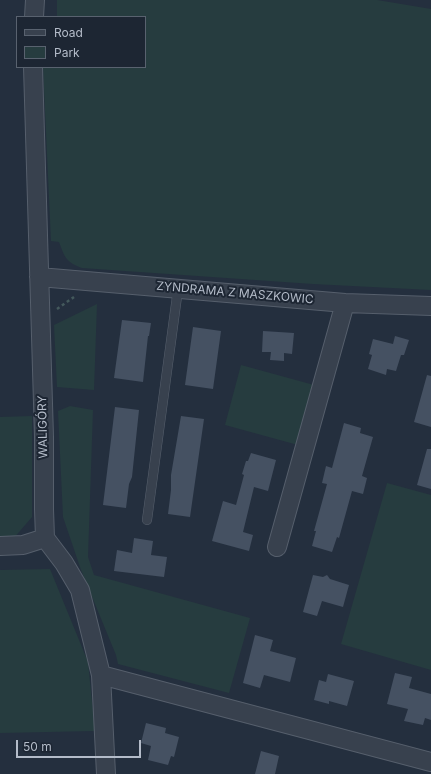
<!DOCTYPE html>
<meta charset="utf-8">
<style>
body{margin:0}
#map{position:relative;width:431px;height:774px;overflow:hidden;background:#242f3e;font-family:Inter,sans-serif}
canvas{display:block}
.legend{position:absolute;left:16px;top:16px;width:130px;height:52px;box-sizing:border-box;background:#1d2633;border:1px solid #59626f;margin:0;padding:5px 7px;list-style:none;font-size:12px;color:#b4bcc9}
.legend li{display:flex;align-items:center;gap:8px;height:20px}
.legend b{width:20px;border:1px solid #59626f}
.scale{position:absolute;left:16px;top:740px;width:125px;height:18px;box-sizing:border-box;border:2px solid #b4bcc9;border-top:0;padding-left:5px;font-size:12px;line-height:14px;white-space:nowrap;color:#b4bcc9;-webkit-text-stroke:3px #1d2633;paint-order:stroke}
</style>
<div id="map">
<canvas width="431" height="774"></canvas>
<ul class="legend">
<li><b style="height:5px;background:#38414e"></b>Road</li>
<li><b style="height:11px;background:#263c3f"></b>Park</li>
</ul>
<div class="scale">50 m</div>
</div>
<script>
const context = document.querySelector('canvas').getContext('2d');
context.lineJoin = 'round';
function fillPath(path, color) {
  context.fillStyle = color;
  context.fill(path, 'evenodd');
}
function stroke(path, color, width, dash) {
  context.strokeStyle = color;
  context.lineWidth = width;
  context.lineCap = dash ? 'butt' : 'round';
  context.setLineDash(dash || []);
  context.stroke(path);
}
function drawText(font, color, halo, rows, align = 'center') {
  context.font = font + ' Inter,sans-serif';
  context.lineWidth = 4;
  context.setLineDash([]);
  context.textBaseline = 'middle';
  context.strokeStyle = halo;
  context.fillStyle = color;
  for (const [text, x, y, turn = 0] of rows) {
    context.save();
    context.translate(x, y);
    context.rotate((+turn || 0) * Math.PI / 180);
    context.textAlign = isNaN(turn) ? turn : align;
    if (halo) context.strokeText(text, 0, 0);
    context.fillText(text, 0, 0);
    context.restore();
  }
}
const green = new Path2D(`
 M 57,0 L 377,0 L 431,9 L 431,290 L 313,284 L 82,268 C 66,262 65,258 59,242 L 51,241 L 43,67 L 145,67 L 145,17 L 57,17 Z
 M 97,304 L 94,390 L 57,387 L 54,325 Z
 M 241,365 L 314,385 L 298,445 L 225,425 Z
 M 70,406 L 93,410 L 88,557 L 94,575 L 250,618 L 229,693 L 118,664 L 116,655 L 81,570 L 63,517 L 58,411 Z
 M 32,416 L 32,517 L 7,546 L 0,546 L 0,417 Z
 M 387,483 L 431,495 L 431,670 L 341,644 Z
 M 50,569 L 88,662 L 95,731 L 0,733 L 0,570 Z`);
const building = new Path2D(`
 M 122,320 L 151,323 L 149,336 L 148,336 L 143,382 L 114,378 Z
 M 193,327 L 221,331 L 213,389 L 185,385 Z
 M 263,331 L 294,333 L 292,354 L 284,353 L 284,361 L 270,360 L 271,352 L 262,352 Z
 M 395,336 L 409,340 L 404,355 L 401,355 L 396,371 L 387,369 L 386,375 L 368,369 L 372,355 L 369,354 L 373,339 L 393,344 Z
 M 427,375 L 431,376 L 431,427 L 414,422 Z
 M 115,407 L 139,410 L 132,477 L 129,484 L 126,508 L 103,505 Z
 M 181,416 L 204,419 L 190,517 L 168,514 L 171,490 L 171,475 Z
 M 344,423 L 361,428 L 360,433 L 373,437 L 362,476 L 367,478 L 363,494 L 352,491 L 339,538 L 337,537 L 332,552 L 312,546 L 316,531 L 314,531 L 327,484 L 322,483 L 326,466 L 332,468 Z
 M 427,449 L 431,449 L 431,489 L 417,485 Z
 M 251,453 L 276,460 L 268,491 L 254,487 L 243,532 L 253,535 L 249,551 L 212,541 L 223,501 L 236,505 L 244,475 L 242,474 L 246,461 L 248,461 Z
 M 134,538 L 153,541 L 151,555 L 167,557 L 164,577 L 114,571 L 117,550 L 132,553 Z
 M 313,575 L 323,577 L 327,575 L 330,579 L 349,585 L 343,607 L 322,601 L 317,616 L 303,612 Z
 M 255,635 L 273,640 L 270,651 L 296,658 L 290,682 L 264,675 L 260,688 L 243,683 Z
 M 395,673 L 412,677 L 409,688 L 431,694 L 431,720 L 425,718 L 423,725 L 404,721 L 408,709 L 387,704 Z
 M 328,674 L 354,681 L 347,706 L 329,701 L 329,704 L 314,700 L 319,680 L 326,682 Z
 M 146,723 L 166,728 L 165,733 L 179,737 L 174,757 L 171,756 L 168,765 L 148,760 L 151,746 L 141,743 Z
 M 261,751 L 279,756 L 275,774 L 255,774 Z`);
const path = new Path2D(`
 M 57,309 L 74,297`);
const service = new Path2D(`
 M 147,520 L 178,289`);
const minor = new Path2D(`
 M 34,17 L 35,0
 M 33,67 L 44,437 L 44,509 L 45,538 L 64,563 L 80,590 L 101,675 L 106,774
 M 39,277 L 345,303 L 431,306
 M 0,546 L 23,545 L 45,538
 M 277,547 L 345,303
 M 101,675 L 431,762`);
const streetNames = [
 ["ZYNDRAMA Z MASZKOWIC",235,293,5],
 ["WALIGÓRY",43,427,-91]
];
fillPath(green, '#263c3f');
fillPath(building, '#455162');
stroke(service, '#565f6c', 10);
stroke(minor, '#565f6c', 20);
stroke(path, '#44595c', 2.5, [3, 3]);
stroke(service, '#38414e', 9);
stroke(minor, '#38414e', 18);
drawText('12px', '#b4bcc9', '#1d2633', streetNames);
</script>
